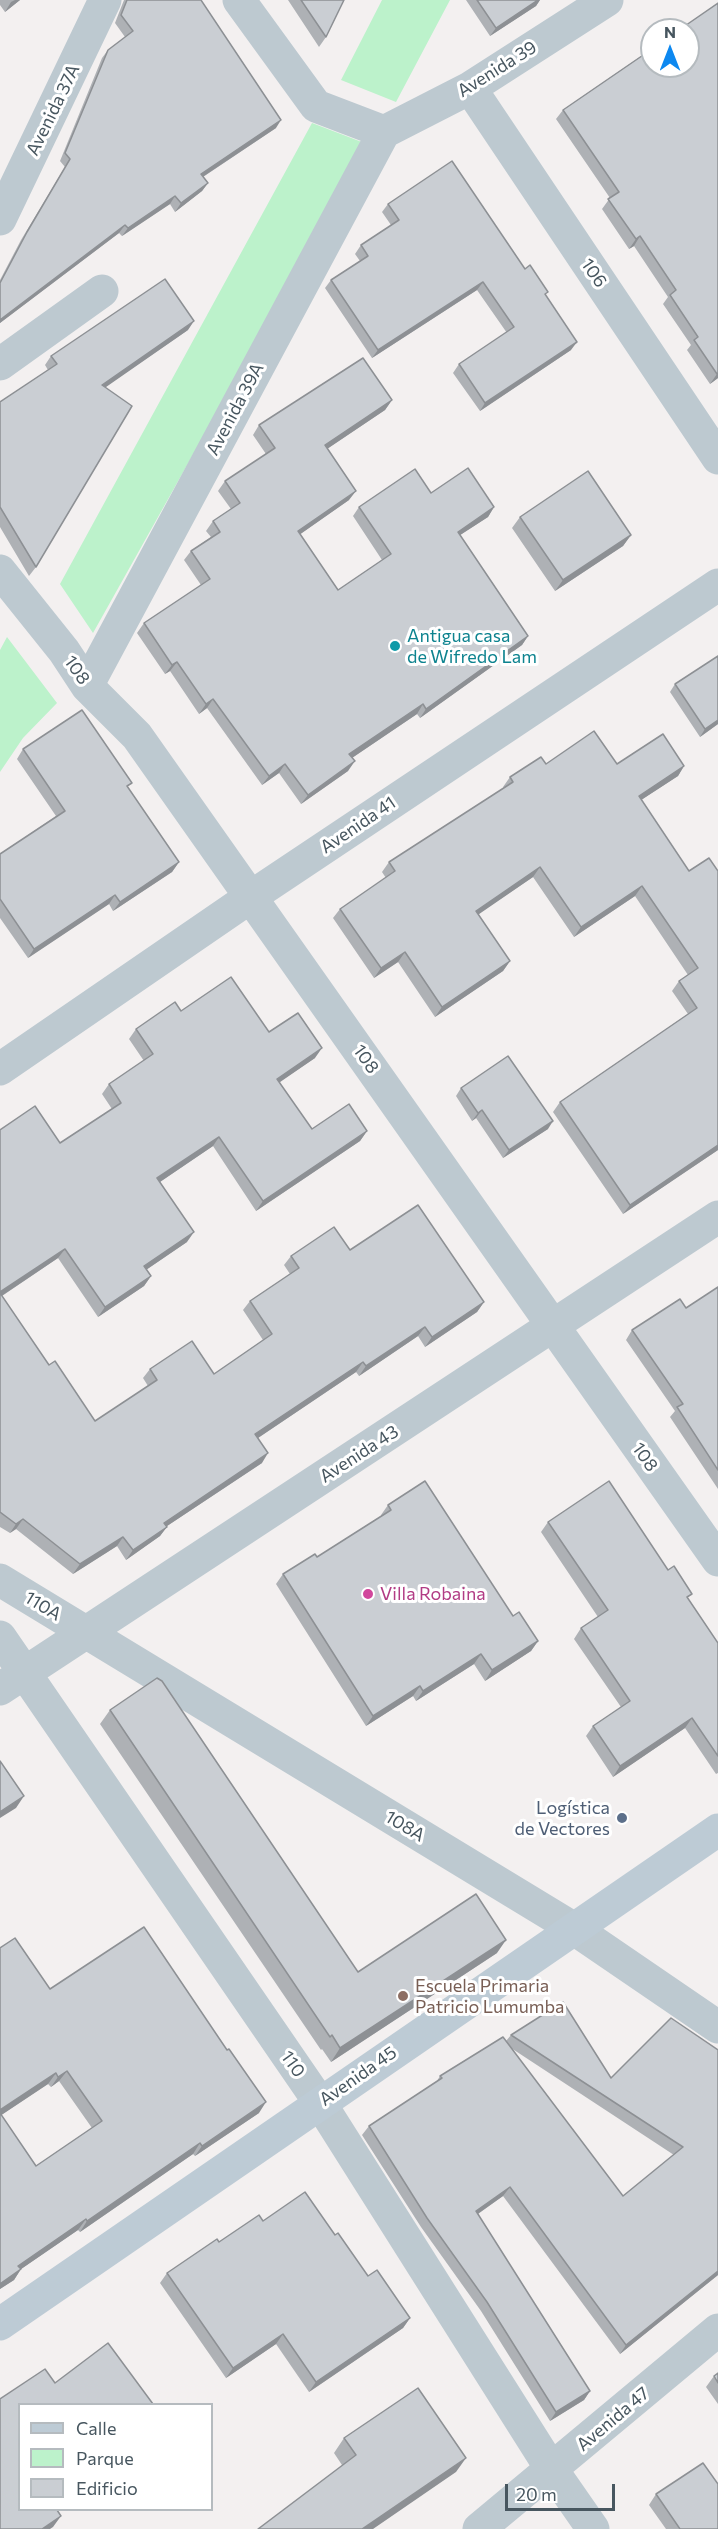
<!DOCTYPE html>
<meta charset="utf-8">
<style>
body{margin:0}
#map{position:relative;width:718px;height:2529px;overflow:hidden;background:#f3f0f0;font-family:Commissioner,sans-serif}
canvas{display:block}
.legend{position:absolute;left:18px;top:2403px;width:195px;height:108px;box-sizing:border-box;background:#fff;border:2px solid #b5bbbf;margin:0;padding:8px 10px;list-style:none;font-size:18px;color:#47565f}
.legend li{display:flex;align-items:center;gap:12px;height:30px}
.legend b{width:30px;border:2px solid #b5bbbf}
.north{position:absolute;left:640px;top:18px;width:60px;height:60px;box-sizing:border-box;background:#fff;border:2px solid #b5bbbf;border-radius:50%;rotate:0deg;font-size:16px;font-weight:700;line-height:24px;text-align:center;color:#47565f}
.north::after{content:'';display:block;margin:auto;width:21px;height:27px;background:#0d88f0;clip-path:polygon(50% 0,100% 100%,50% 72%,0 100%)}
.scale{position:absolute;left:505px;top:2484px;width:110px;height:27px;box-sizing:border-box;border:3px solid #47565f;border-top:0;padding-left:8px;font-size:18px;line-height:21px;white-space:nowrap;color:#47565f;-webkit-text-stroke:4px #fff;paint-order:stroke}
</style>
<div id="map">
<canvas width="718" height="2529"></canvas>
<ul class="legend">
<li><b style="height:8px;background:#bdcbd5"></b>Calle</li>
<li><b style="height:16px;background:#bcf2cb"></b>Parque</li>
<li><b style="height:16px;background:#caced3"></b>Edificio</li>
</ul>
<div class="north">N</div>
<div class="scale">20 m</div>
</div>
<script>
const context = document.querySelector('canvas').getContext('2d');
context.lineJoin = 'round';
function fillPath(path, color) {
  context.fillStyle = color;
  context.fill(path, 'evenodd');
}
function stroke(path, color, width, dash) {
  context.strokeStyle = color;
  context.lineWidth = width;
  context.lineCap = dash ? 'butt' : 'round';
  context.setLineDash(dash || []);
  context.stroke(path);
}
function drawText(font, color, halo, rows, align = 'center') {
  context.font = font + ' Commissioner,sans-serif';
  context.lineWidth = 6;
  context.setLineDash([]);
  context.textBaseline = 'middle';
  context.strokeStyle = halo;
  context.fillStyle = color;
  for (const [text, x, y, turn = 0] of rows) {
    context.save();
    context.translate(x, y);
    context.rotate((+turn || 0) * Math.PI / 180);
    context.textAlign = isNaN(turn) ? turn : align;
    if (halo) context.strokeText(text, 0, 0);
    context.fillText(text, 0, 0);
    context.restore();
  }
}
const green = new Path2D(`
 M 382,0 L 450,0 L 396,102 L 341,80 Z
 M 312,123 L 367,144 L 93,633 L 60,584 Z
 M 7,637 L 57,703 L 23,738 L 0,772 L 0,650 Z`);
const street = new Path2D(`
 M 239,0 L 316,106 L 384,132
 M 470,88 L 718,458
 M 384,132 L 470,88 L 607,0
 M 0,219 L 105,0
 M 0,364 L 102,291
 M 0,571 L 64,651 L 87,686 L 137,736 L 718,1560
 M 87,686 L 384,132
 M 0,1069 L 252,896 L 718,585
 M 0,1580 L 573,1928 L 718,2027
 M 0,1637 L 320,2103 L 552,2470 L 593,2529
 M 0,1689 L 718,1217
 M 479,2529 L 718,2330`);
const secondary = new Path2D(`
 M 0,2324 L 718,1830`);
const wall = new Path2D(`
 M 0,0 L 20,0 L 5,12 L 0,5 Z
 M 124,0 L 201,0 L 276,128 L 203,177 L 208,183 L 202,191 L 175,212 L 170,204 L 122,236 L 119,233 L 0,323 L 0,280 L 21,240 L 65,167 L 60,161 L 102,58 L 108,50 L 125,37 L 115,23 Z
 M 288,0 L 344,0 L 326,37 L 319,47 Z
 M 466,0 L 540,0 L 536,6 L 490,36 Z
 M 718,3 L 718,378 L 710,384 L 687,350 L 691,345 L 663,304 L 668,297 L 634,246 L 629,249 L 602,209 L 610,198 L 556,119 L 563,110 Z
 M 388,204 L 525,269 L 545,296 L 571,350 L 480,411 L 453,373 L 459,364 L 507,333 L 477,290 L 372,358 L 325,288 L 331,280 L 360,261 L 355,254 L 361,245 L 391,225 L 382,212 Z
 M 188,330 L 105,387 L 36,567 L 29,576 L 0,527 L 0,402 L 48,370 L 45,365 L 51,356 Z
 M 392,400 L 385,410 L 327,449 L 349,500 L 300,534 L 338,590 L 382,560 L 353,516 L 359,507 L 431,493 L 494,507 L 488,517 L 460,535 L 528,636 L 522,645 L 420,718 L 417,714 L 352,758 L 348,771 L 301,804 L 279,773 L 262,785 L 207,708 L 199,714 L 170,671 L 165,674 L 137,633 L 144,623 L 201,585 L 184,560 L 191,551 L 211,537 L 206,531 L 213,521 L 231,509 L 218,491 L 225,481 L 266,454 L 253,435 L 259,425 Z
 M 520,517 L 631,535 L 623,546 L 555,591 L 512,528 Z
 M 675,684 L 718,724 L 700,737 L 670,692 Z
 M 23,749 L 128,788 L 179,862 L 172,872 L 113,911 L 109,904 L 28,958 L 0,918 L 0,854 L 56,816 L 17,759 Z
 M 546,764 L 684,766 L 678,776 L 641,800 L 689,871 L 718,1150 L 623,1214 L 553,1112 L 560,1102 L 688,1014 L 672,991 L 679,981 L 688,975 L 635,896 L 574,937 L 533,877 L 478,914 L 510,961 L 503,971 L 435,1017 L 398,962 L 374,978 L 333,918 L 340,909 L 386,878 L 382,872 L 389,862 L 504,788 L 503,787 L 510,777 Z
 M 181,1011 L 269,1032 L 315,1058 L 279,1082 L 312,1129 L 367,1131 L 360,1141 L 256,1211 L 213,1146 L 160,1182 L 187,1242 L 146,1270 L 151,1276 L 144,1286 L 98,1317 L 58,1258 L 2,1296 L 49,1365 L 95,1421 L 148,1386 L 143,1378 L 150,1369 L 214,1374 L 263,1340 L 243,1310 L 250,1301 L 290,1274 L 284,1265 L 291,1256 L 350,1250 L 484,1302 L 477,1312 L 425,1347 L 418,1336 L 359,1376 L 356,1372 L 258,1438 L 262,1463 L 167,1526 L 160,1536 L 126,1560 L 117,1546 L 73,1574 L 16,1529 L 10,1533 L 0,1527 L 0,1130 L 60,1143 L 112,1109 L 102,1094 L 109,1084 L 144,1061 L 129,1039 L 136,1029 Z
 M 461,1088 L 548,1129 L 503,1158 L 476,1118 L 472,1121 L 456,1096 Z
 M 718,1287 L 718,1489 L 670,1417 L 675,1411 L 626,1340 L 632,1330 L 686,1308 Z
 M 388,1505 L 513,1616 L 538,1641 L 531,1651 L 485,1681 L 474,1664 L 416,1701 L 413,1696 L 366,1726 L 276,1584 L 283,1574 L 317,1557 L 381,1516 L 381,1515 Z
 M 548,1522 L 688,1599 L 718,1643 L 718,1773 L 716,1774 L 685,1728 L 613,1777 L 586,1736 L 593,1726 L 621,1707 L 574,1639 L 581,1628 L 598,1617 L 541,1532 Z
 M 110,1710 L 358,1972 L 497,1953 L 331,2062 L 322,2049 L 321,2050 L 100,1724 Z
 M 0,1948 L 50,1989 L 259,2113 L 195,2156 L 193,2154 L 80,2232 L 78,2230 L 21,2269 L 14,2280 L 0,2289 ZM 59,2081 L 92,2128 L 36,2166 L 1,2115 L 48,2084 L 51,2087 Z
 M 511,2035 L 611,2078 L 718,2050 L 718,2275 L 620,2354 L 503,2196 L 478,2214 L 590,2391 L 584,2400 L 550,2421 L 481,2311 L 421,2227 L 362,2135 L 369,2126 L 437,2081 L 440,2076 L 506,2041 ZM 511,2048 L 674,2155 L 623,2196 Z
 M 263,2221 L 335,2235 L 368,2276 L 410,2318 L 403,2328 L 309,2392 L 276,2344 L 226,2378 L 160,2283 L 167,2273 L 219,2242 Z
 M 718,2373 L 718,2404 L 706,2387 L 714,2376 Z
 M 344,2438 L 456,2472 L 342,2465 L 334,2453 Z
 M 656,2494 L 718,2529 L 666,2529 L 649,2505 Z`);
const shadedWall = new Path2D(`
 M 15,0 L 20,0 L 5,12 L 11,2 Z
 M 538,0 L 540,0 L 536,6 L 490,36 L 496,28 Z
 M 281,120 L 276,128 L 195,182 L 201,174 Z
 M 208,183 L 202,191 L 175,212 L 181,203 Z
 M 175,196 L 170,204 L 122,236 L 128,228 Z
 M 125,225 L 119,233 L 0,323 L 0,320 Z
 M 640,236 L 634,246 L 629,249 L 636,239 Z
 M 483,282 L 477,290 L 372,358 L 378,350 Z
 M 194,321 L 188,330 L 96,394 L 102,385 Z
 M 577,342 L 571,350 L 480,411 L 485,403 Z
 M 718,373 L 718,378 L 710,384 L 717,374 Z
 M 392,400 L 385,410 L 318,455 L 325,445 Z
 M 356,491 L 349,500 L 292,540 L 298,531 Z
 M 494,507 L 488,517 L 451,541 L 458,532 Z
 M 631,535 L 623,546 L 555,591 L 563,580 Z
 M 528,636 L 522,645 L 420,718 L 426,709 Z
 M 177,662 L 170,671 L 165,674 L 172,665 Z
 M 213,699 L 207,708 L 199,714 L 206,704 Z
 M 423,704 L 417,714 L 343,764 L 349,754 Z
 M 718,720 L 718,724 L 700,737 L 705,729 Z
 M 355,761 L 348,771 L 301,804 L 308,795 Z
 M 285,764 L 279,773 L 262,785 L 269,776 Z
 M 684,766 L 678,776 L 632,806 L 639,796 Z
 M 179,862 L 172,872 L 113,911 L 120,902 Z
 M 540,867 L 533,877 L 469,921 L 476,911 Z
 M 642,886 L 635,896 L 574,937 L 581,927 Z
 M 115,895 L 109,904 L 28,958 L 34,949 Z
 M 405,952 L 398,962 L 374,978 L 381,968 Z
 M 510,961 L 503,971 L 435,1017 L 442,1007 Z
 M 322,1048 L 315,1058 L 270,1089 L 277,1079 Z
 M 482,1110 L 476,1118 L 472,1121 L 478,1113 Z
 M 553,1121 L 548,1129 L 503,1158 L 509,1150 Z
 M 367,1131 L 360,1141 L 256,1211 L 263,1201 Z
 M 219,1137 L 213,1146 L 151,1188 L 157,1178 Z
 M 718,1145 L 718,1150 L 623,1214 L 630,1205 Z
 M 194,1232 L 187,1242 L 137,1276 L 144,1266 Z
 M 65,1249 L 58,1258 L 0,1297 L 0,1292 Z
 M 151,1276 L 144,1286 L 98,1317 L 105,1307 Z
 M 484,1302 L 477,1312 L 425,1347 L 432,1337 Z
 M 425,1327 L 418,1336 L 359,1376 L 366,1366 Z
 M 363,1362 L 356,1372 L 249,1444 L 255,1434 Z
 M 268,1453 L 262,1463 L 158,1532 L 164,1523 Z
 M 23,1519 L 16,1529 L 10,1533 L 16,1524 Z
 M 167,1527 L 160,1536 L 126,1560 L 133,1550 Z
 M 123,1537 L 117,1546 L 73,1574 L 80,1564 Z
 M 538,1641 L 531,1651 L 485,1681 L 492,1670 Z
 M 481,1654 L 474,1664 L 416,1701 L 423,1691 Z
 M 420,1686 L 413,1696 L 366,1726 L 373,1716 Z
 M 692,1718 L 685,1728 L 613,1777 L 620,1766 Z
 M 24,1796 L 16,1808 L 0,1818 L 0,1812 Z
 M 506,1940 L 497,1953 L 331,2062 L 340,2048 Z
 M 67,2071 L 59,2081 L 51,2087 L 58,2077 Z
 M 56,2073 L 48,2084 L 0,2116 L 0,2110 Z
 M 266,2102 L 259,2113 L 195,2156 L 202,2146 Z
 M 200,2143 L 193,2154 L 80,2232 L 87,2221 Z
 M 510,2187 L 503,2196 L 469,2220 L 476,2211 Z
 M 86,2219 L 78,2230 L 11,2276 L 18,2266 Z
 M 21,2269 L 14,2280 L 0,2289 L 0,2284 Z
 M 718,2271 L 718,2275 L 620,2354 L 626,2345 Z
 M 410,2318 L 403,2328 L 309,2392 L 316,2382 Z
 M 283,2334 L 276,2344 L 226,2378 L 233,2368 Z
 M 590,2391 L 584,2400 L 550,2421 L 556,2412 Z
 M 466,2458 L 456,2472 L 373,2529 L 362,2529 Z
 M 61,2516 L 53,2527 L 50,2529 L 42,2529 Z`);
const building = new Path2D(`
 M 127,0 L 201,0 L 281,120 L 201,174 L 208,183 L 181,203 L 175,196 L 128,228 L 125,225 L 0,320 L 0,283 L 27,232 L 70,159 L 65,153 L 108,50 L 133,31 L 121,15 Z
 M 301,0 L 344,0 L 326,37 Z
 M 477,0 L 538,0 L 496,28 Z
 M 718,3 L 718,373 L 717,374 L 694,340 L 698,337 L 670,295 L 676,290 L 640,236 L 636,239 L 608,199 L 619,192 L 563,110 L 652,49 L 652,66 L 688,66 L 688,30 L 679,30 Z
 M 452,161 L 525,269 L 530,265 L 548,292 L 545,294 L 577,342 L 485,403 L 459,364 L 514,327 L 483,282 L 378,350 L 331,280 L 368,256 L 361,245 L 399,220 L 388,204 Z
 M 165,279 L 194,321 L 102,385 L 132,406 L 36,567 L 0,507 L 0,402 L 57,364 L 51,356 Z
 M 363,358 L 392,400 L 325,445 L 356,491 L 298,531 L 338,590 L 391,554 L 359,507 L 415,469 L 431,493 L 468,468 L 494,507 L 458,532 L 528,636 L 426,709 L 423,704 L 349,754 L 355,761 L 308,795 L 285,764 L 269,776 L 213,699 L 206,704 L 177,662 L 172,665 L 144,623 L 210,579 L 191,551 L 220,532 L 213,521 L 240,503 L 225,481 L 275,448 L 259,425 Z
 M 588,471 L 631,535 L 563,580 L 520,517 Z
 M 718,656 L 718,720 L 705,729 L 675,684 Z
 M 82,710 L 132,783 L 127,786 L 179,862 L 120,902 L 115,895 L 34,949 L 0,899 L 0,854 L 65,811 L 23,749 Z
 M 594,731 L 617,764 L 663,734 L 684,766 L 639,796 L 689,871 L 709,858 L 718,871 L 718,1145 L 630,1205 L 560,1102 L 697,1008 L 679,981 L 698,968 L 642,886 L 581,927 L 540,867 L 476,911 L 510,961 L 442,1007 L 405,952 L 381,968 L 340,909 L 395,871 L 389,862 L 513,782 L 510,777 L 541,757 L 546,764 Z
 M 231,977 L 269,1032 L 298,1013 L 322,1048 L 277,1079 L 312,1129 L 349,1104 L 367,1131 L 263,1201 L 219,1137 L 157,1178 L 194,1232 L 144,1266 L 151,1276 L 105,1307 L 65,1249 L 0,1292 L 0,1130 L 35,1106 L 60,1143 L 121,1103 L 109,1084 L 153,1054 L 136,1029 L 175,1002 L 181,1011 Z
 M 508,1056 L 553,1121 L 509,1150 L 482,1110 L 478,1113 L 461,1088 Z
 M 418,1205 L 484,1302 L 432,1337 L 425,1327 L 366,1366 L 363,1362 L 255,1434 L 268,1453 L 164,1523 L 167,1527 L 133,1550 L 123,1537 L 80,1564 L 23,1519 L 16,1524 L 0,1512 L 0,1293 L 49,1365 L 55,1361 L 95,1421 L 157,1380 L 150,1369 L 192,1341 L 214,1374 L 272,1334 L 250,1301 L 299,1268 L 291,1256 L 334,1227 L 350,1250 Z
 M 718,1287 L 718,1470 L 677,1407 L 683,1404 L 632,1330 L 680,1299 L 686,1308 Z
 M 425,1481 L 513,1616 L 519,1612 L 538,1641 L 492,1670 L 481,1654 L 423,1691 L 420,1686 L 373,1716 L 283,1574 L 315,1554 L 317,1557 L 391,1510 L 388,1505 Z
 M 609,1481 L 668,1570 L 674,1566 L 692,1594 L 687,1597 L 718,1643 L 718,1756 L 692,1718 L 620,1766 L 593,1726 L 630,1701 L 581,1628 L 608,1610 L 548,1522 Z
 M 157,1678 L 162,1681 L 358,1972 L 476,1894 L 506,1940 L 340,2048 L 332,2035 L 330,2037 L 110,1710 Z
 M 0,1761 L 24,1796 L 0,1812 Z
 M 144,1927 L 227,2050 L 229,2049 L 266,2102 L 202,2146 L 200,2143 L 87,2221 L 86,2219 L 18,2266 L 21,2269 L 0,2284 L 0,2113 L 36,2166 L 102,2121 L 67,2071 L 58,2077 L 56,2073 L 0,2110 L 0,1948 L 15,1938 L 50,1989 Z
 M 563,2002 L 611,2078 L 671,2018 L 718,2050 L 718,2271 L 626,2345 L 510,2187 L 476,2211 L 590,2391 L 556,2412 L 487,2302 L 427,2218 L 369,2126 L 442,2078 L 440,2076 L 503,2037 L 623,2196 L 683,2147 L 511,2035 Z
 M 305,2192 L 335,2235 L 338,2233 L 368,2276 L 377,2270 L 410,2318 L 316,2382 L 283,2334 L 233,2368 L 167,2273 L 217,2239 L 219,2242 L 259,2215 L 263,2221 Z
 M 108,2343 L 153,2404 L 20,2404 L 20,2510 L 57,2510 L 61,2516 L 42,2529 L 0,2529 L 0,2399 L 45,2369 L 55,2383 Z
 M 718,2373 L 718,2383 L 714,2376 Z
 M 418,2388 L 466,2458 L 362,2529 L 258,2529 L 356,2455 L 344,2438 Z
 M 703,2463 L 718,2484 L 718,2529 L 680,2529 L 656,2494 Z`);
const markers = [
 [395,646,6,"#0f9aa8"],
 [368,1594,6,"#d1479c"],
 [622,1818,6,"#5c6f8a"],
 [403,1996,6,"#8d6e63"]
];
const streetNames = [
 ["Avenida 39",497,69,-32],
 ["Avenida 37A",53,110,-64],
 ["106",594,273,56],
 ["Avenida 39A",235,409,-62],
 ["108",77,670,55],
 ["Avenida 41",358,825,-34],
 ["108",366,1059,55],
 ["Avenida 43",359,1454,-33],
 ["108",645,1457,55],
 ["110A",43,1606,31],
 ["108A",405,1826,31],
 ["110",293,2064,55],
 ["Avenida 45",358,2076,-35],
 ["Avenida 47",613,2419,-40]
];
const cultureNames = [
 ["Antigua casa",407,636],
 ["de Wifredo Lam",407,657]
];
const hotelNames = [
 ["Villa Robaina",380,1594]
];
const serviceNames = [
 ["Logística",610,1808],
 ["de Vectores",610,1829]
];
const educationNames = [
 ["Escuela Primaria",415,1986],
 ["Patricio Lumumba",415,2007]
];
fillPath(green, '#bcf2cb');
stroke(street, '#bdc9d0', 33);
stroke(secondary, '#bdcbd5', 33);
fillPath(wall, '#aeb1b5');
fillPath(shadedWall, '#8d9094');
fillPath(building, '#caced3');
stroke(building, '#8d9094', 1.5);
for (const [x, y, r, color] of markers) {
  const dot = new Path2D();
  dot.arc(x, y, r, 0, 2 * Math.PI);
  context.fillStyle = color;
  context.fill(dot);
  stroke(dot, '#fff', 2);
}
drawText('18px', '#47565f', '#fff', streetNames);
drawText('18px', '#0d838f', '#fff', cultureNames, 'left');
drawText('18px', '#b23c85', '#fff', hotelNames, 'left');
drawText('18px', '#4e5e75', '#fff', serviceNames, 'right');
drawText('18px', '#785e54', '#fff', educationNames, 'left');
</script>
